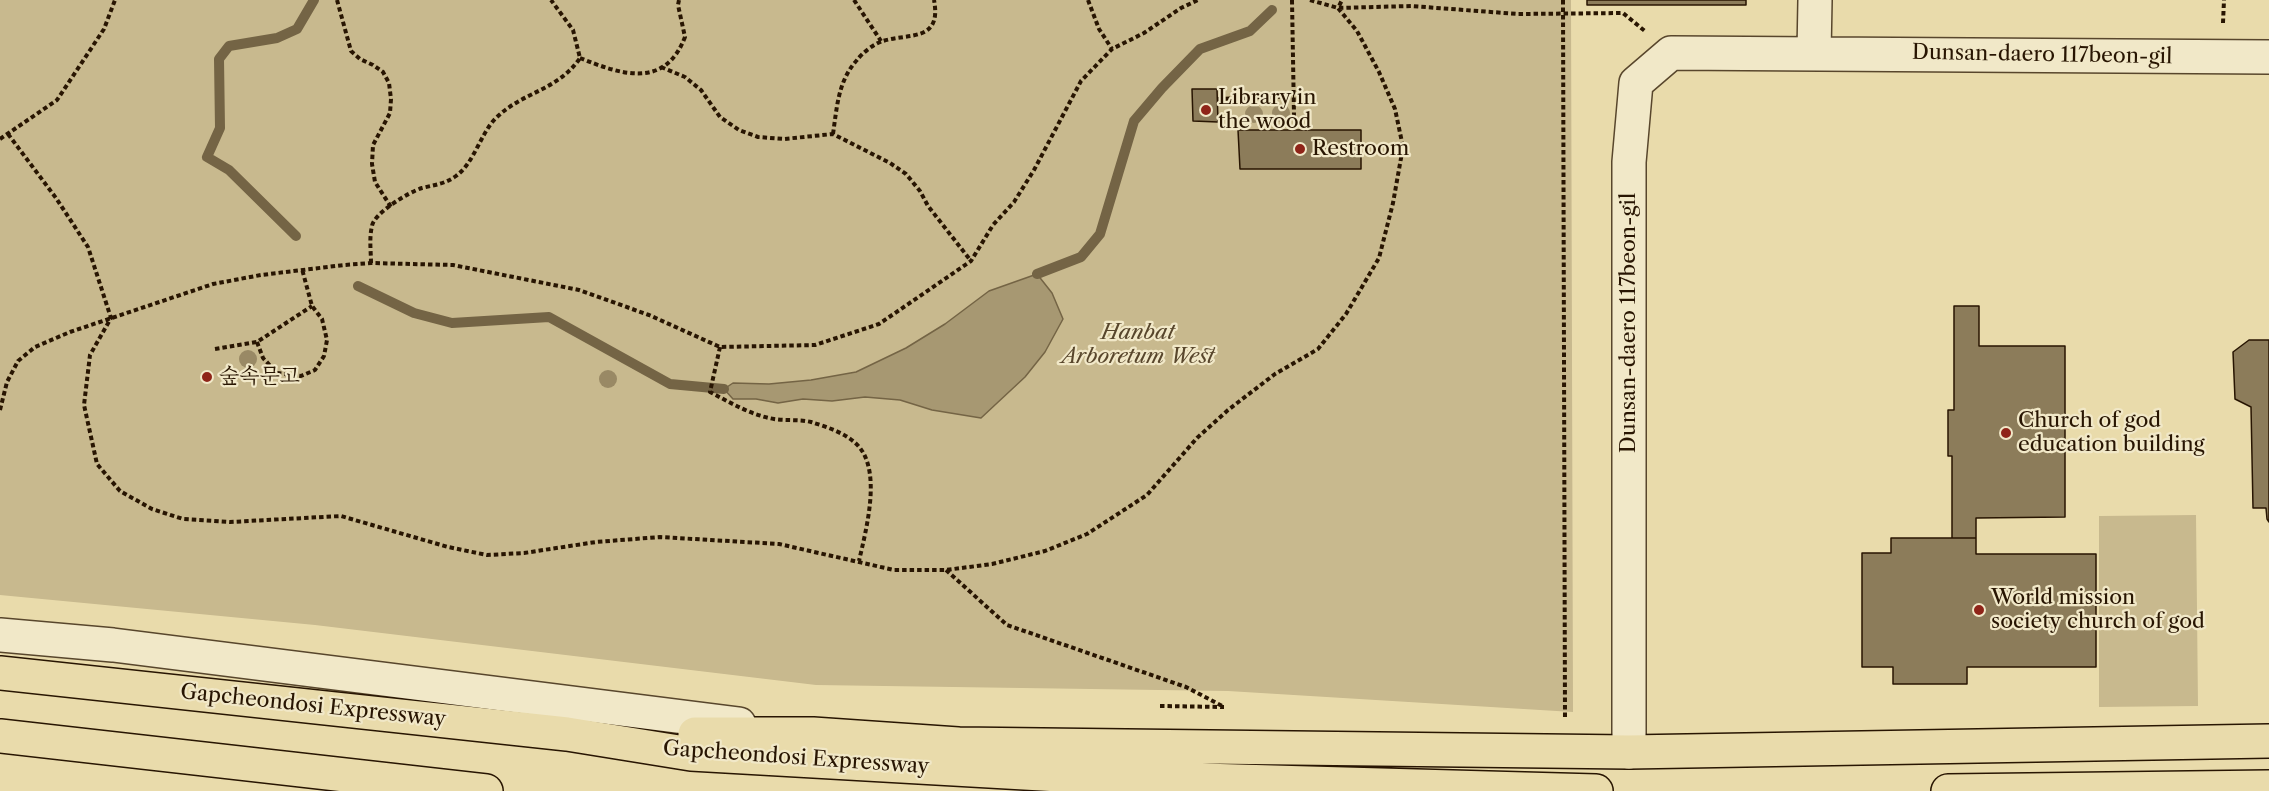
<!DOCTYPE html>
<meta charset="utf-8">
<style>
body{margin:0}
canvas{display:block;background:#e9dbab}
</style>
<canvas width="2269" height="791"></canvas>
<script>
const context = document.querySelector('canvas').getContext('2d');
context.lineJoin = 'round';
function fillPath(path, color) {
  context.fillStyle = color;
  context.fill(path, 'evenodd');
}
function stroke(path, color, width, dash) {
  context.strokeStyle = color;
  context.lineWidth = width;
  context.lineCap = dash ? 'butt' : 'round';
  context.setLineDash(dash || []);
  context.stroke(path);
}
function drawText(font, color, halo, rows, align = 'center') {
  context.font = font + ' "Libre Caslon Text","Noto Serif KR",serif';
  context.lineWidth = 4.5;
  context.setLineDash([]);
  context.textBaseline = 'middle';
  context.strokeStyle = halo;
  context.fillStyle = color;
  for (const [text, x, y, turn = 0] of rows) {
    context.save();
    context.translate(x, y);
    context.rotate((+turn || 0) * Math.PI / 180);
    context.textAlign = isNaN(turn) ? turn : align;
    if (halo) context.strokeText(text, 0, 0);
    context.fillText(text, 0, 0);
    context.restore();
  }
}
const green = new Path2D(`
 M 0,0 L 1571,0 L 1573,712 L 1228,691 L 816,685 L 315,625 L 0,595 Z
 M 2196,515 L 2198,706 L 2099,707 L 2099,516 Z`);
const water = new Path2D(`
 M 1037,274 L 1052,293 L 1063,319 L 1045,352 L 1025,377 L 981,418 L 932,410 L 900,400 L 865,397 L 832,401 L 803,399 L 778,403 L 756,399 L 733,399 L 724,389 L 733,383 L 769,384 L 811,380 L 856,372 L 906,348 L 945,324 L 989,291 Z`);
const stream = new Path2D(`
 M 296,236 L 229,170 L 207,157 L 220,128 L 219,59 L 229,46 L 277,38 L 297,29 L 314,0
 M 1037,274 L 1081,257 L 1100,234 L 1134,121 L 1162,88 L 1200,49 L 1250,31 L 1272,10
 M 358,286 L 414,313 L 452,323 L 549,317 L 670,384 L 724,389`);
const building = new Path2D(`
 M 1587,0 L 1746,0 L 1746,5 L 1587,5 Z
 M 1192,89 L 1217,89 L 1218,122 L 1193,121 Z
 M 1238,130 L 1361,130 L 1361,169 L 1240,169 Z
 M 1954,306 L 1979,306 L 1979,346 L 2065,346 L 2065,517 L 1976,518 L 1976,538 L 1952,538 L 1952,456 L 1948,456 L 1948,410 L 1954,410 Z
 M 2249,340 L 2269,340 L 2269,522 L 2267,519 L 2266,508 L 2253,508 L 2251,407 L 2235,399 L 2233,352 Z
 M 1891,538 L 1976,538 L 1976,554 L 2096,554 L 2096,667 L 1967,667 L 1967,684 L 1893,684 L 1893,667 L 1862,667 L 1862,553 L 1891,553 Z`);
const path = new Path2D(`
 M 337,0 L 351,51 L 360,59 L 373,65 L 383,72 L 389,83 L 391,99 L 390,113 L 373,145 L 372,164 L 375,182 L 391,207
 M 854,0 L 881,41
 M 1088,0 L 1099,29 L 1112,49
 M 1292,0 L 1294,116
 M 1310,0 L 1338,8 L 1411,6 L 1518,14 L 1623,13 L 1646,32
 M 1563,0 L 1565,719
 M 2223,23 L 2224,0
 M 580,58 C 622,75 665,89 685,37 L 678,5 L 679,0
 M 661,67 L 685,77 L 701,90 L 720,117 L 739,130 L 758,137 L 784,139 L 833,134 L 890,163 L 906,174 L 920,191 L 928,206 L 971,261
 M 1218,99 L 1294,96
 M 8,134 L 56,198 L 88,247 L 111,318 L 90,355 L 84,405 L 97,464 L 120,491 L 152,509 L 183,519 L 230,522 L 341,516 L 448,547 L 487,555 L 524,553 L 596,542 L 660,537 L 779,544 L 894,570 L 946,570 L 992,564 L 1045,551 L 1087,534 L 1147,495 L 1197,438 L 1228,410 L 1275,374 L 1318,349 L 1346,314 L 1379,258 L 1393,203 L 1403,147 L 1395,109 L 1379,72 L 1357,31 L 1338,8 L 1342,0
 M 833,134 C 837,107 838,81 857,60 C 862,53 875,43 883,41 C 909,33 942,42 934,0
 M 0,139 L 57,100 L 104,29 L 115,0
 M 371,263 C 371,252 369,238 372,226 C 374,213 409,192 422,188 C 434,185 445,184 456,176 C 474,163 480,135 495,119 C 521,92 558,91 580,58 L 573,30 L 551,0
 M 257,342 L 263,358 L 277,373 L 301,376 L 315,370 L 324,356 L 327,340 L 322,319 L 312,306 L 302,269
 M 720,347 L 710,392 C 731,403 751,415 774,419 C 786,421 799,419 811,422 C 827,427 849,434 860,448 C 881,475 866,530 859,561
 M 215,349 L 257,342 L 312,306
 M 0,410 L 7,382 L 18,361 L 35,347 L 70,332 L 213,284 L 261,275 L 344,265 L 371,263 L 453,265 L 579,290 L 649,315 L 720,347 L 815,345 L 879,324 L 971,261 L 993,225 L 1014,202 L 1034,170 L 1081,81 L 1112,49 L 1144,33 L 1181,8 L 1198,0
 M 946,570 L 1007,625 L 1186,687 L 1224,707
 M 1160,706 L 1224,707`);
const minor = new Path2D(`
 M 1814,53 L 1815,0
 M 1629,752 L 1629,162 L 1636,83 L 1671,53 L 2269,57`);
const tertiary = new Path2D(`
 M 0,635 L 113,645 L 739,724`);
const trunk = new Path2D(`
 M 0,673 L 567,734 L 691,754 L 1094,777 L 1596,791
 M 695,734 L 813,734 L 958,744 L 979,749
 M 0,736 L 486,791
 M 958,744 L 1629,752 L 2269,741
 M 1948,791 L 2269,787`);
const trees = [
 [1281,113],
 [1254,114],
 [248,359],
 [608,379]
];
const markers = [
 [1206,110,6,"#8f2418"],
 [1300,149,6,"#8f2418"],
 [207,377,6,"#8f2418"],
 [2006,433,6,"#8f2418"],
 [1979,610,6,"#8f2418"]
];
const streetNames = [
 ["Dunsan-daero 117beon-gil",2042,55,1],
 ["Dunsan-daero 117beon-gil",1629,323,-90],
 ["Gapcheondosi Expressway",313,706,6],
 ["Gapcheondosi Expressway",796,758,4]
];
const poiNames = [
 ["Library in",1218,98],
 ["the wood",1218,122],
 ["Restroom",1312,149],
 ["숲속문고",219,377],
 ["Church of god",2018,421],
 ["education building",2018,445],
 ["World mission",1991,598],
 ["society church of god",1991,622]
];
const parkNames = [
 ["Hanbat",1138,333],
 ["Arboretum West",1138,357]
];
fillPath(green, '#c8b98e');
fillPath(water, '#a79872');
stroke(water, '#746445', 1.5);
stroke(stream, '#746445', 10);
fillPath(building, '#8c7c5a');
stroke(building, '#281502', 1.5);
stroke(minor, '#58462c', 36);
stroke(tertiary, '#58462c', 36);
stroke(trunk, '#281502', 36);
stroke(path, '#281502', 4, [4.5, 3]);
stroke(minor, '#f1e8c8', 33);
stroke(tertiary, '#f1e8c8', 33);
stroke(trunk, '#e9dbab', 33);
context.fillStyle = '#998965';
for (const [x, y] of trees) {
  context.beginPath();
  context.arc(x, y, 9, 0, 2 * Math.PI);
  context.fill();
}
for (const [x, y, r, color] of markers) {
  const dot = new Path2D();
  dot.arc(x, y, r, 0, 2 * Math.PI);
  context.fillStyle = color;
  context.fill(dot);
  stroke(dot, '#f1e8c8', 2);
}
drawText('21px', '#281502', '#f1e8c8', streetNames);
drawText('21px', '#281502', '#f1e8c8', poiNames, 'left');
drawText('italic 21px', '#58462c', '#f1e8c8', parkNames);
</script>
